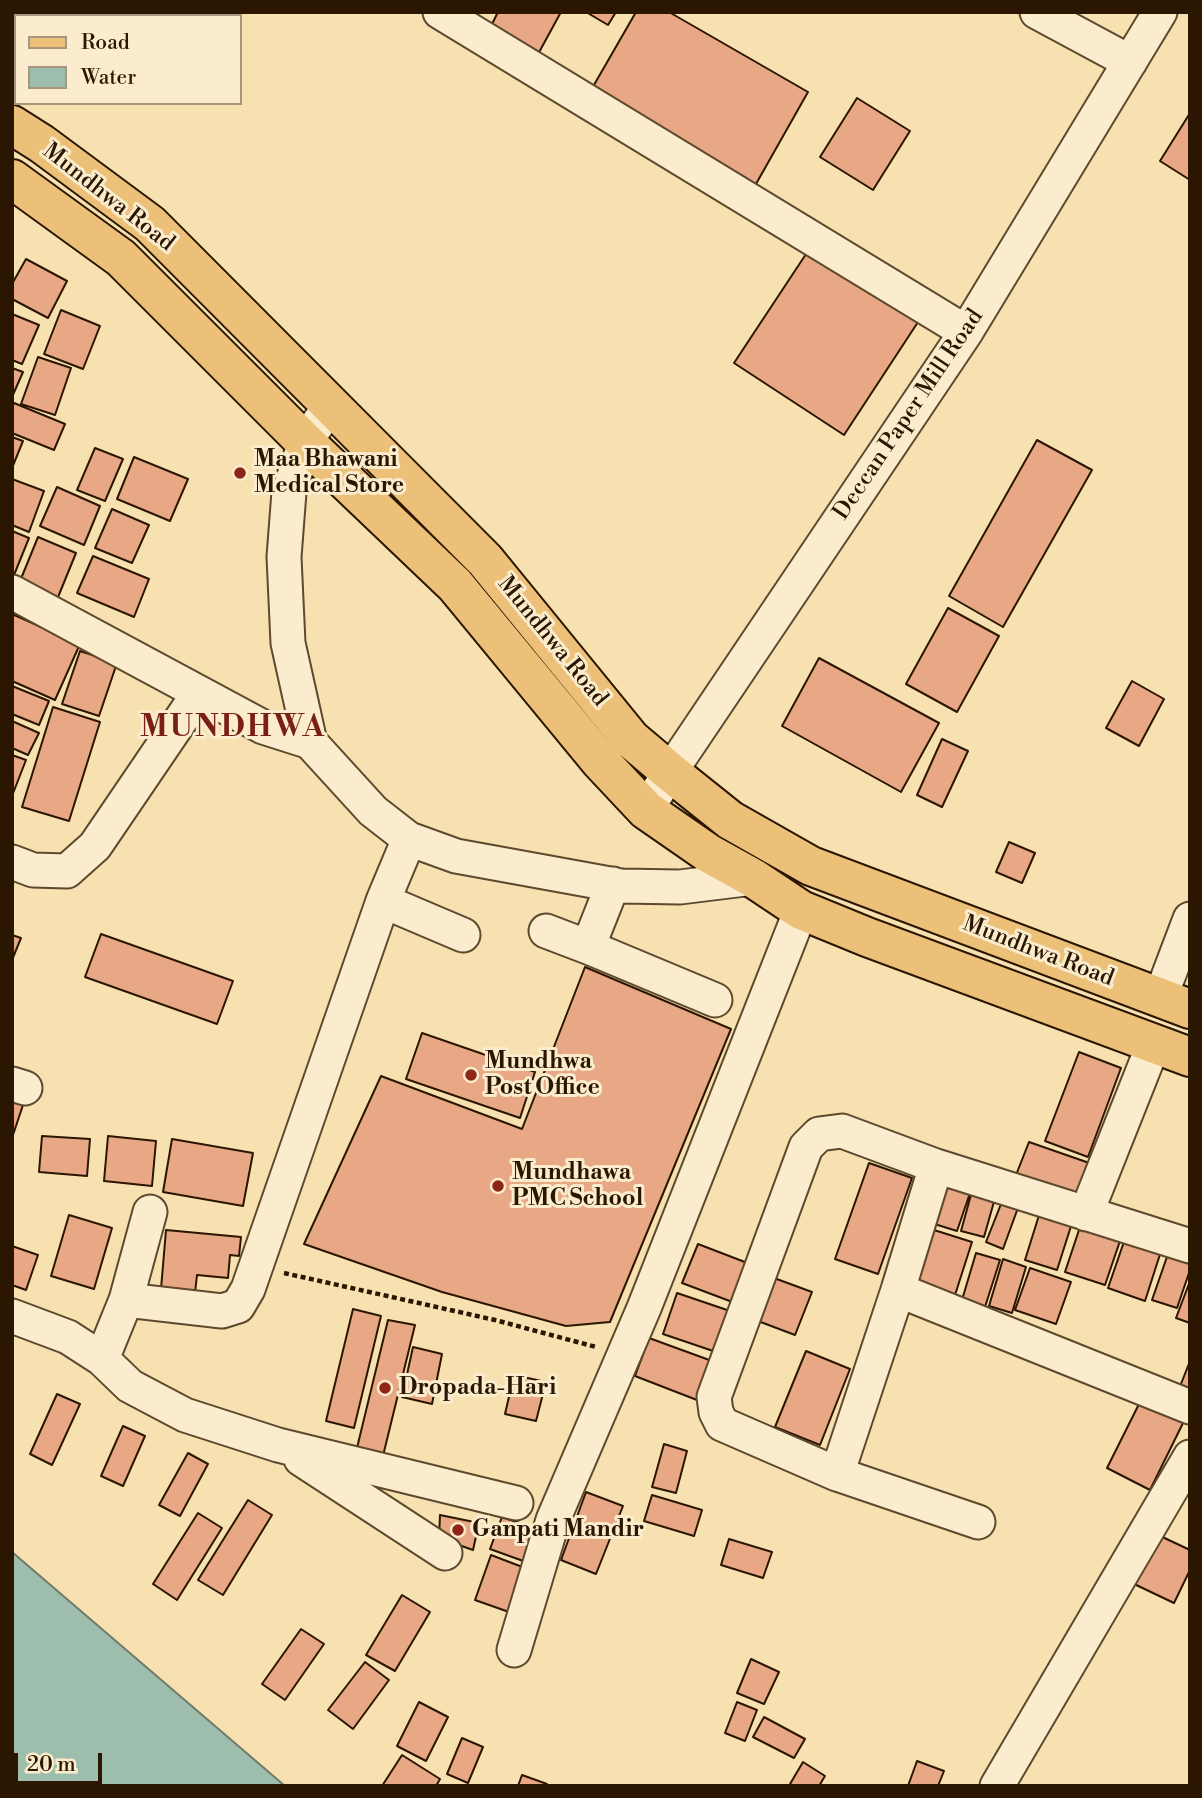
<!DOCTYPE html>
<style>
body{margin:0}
#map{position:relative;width:1202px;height:1798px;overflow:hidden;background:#f7e1b1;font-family:"Libre Bodoni",serif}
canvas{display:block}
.frame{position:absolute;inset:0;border:14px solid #2a1601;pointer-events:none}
.legend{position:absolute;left:14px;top:14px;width:228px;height:91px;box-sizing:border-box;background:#faeccc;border:2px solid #a7967b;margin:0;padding:9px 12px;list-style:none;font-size:21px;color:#2a1601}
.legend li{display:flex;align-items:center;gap:14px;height:35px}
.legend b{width:35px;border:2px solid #a7967b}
.scale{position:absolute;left:14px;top:1753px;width:88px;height:32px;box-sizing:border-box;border:4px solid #2a1601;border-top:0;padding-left:9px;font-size:21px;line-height:24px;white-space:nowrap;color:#2a1601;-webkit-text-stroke:5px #faeccc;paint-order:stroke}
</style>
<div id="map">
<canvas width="1202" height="1798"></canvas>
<div class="frame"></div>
<ul class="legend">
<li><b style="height:9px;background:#ecc078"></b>Road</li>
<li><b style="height:19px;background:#9dbeac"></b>Water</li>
</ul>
<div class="scale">20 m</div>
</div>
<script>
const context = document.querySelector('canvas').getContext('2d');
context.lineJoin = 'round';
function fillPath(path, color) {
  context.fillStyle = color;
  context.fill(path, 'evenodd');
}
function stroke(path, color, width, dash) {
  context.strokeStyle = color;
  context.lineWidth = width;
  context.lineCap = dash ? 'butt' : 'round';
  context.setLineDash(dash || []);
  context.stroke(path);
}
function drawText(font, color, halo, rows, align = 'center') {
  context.font = font + ' "Libre Bodoni",serif';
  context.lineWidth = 6;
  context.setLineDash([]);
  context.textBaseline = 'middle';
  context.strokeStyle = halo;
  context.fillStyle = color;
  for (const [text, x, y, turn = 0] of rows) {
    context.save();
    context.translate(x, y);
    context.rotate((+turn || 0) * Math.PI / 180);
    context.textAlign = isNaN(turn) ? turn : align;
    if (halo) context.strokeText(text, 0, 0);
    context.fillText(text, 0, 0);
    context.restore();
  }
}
const water = new Path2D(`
 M 12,1552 L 285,1786 L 12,1786 Z`);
const building = new Path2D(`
 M 498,12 L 561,12 L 537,56 L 489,30 Z
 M 586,12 L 616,12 L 608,25 Z
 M 636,12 L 669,12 L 808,92 L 752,191 L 587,97 Z
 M 857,98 L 910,131 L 873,190 L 820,157 Z
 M 1190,113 L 1190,180 L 1160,161 Z
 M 810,248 L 920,319 L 844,435 L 734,363 Z
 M 26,259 L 67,281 L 48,318 L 12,299 L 12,284 Z
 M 61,310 L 100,326 L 83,369 L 44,354 Z
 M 12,314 L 39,325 L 22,364 L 12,360 Z
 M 38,357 L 71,368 L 55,415 L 21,404 Z
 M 12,368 L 23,372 L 12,397 Z
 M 14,403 L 65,424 L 54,450 L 12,433 L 12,408 Z
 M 12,437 L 23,441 L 12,468 Z
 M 1037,440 L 1092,470 L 1003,627 L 949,596 Z
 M 95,448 L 123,459 L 105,501 L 77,490 Z
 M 134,457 L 188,479 L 170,521 L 117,499 Z
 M 12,479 L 44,491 L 29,532 L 12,525 Z
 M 57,487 L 100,506 L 84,545 L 40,526 Z
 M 112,509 L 149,525 L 132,563 L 95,548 Z
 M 12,531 L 29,538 L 12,580 Z
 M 38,537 L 76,553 L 56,602 L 18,586 Z
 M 93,556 L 149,579 L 134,617 L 77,593 Z
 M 948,608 L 999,636 L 957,712 L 906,684 Z
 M 12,614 L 80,644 L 55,700 L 12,681 Z
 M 80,651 L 117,663 L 99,716 L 62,704 Z
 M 819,658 L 939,723 L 901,792 L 782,726 Z
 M 1132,681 L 1164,699 L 1139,746 L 1106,728 Z
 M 12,686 L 49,701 L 39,725 L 12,714 Z
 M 53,707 L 100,722 L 69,821 L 22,807 Z
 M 12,721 L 39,733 L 28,755 L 12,748 Z
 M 942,739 L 968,751 L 942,807 L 917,795 Z
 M 12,755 L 26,760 L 12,796 Z
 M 1009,842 L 1035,853 L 1022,883 L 996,872 Z
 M 101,934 L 233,981 L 217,1024 L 85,977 Z
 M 12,935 L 21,938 L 12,960 Z
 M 585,967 L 731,1029 L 610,1322 L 566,1326 L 442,1292 L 304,1244 L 381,1076 L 522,1129 Z
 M 422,1033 L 535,1072 L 520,1118 L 406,1079 Z
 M 1079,1052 L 1121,1068 L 1088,1157 L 1045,1141 Z
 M 12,1098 L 24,1102 L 12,1138 Z
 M 42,1136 L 90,1139 L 87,1176 L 39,1172 Z
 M 108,1136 L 156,1141 L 152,1186 L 104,1181 Z
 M 172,1139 L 253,1153 L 243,1206 L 163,1192 Z
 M 1029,1142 L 1095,1165 L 1082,1199 L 1016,1175 Z
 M 869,1163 L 912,1178 L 878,1274 L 835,1259 Z
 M 940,1183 L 970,1193 L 957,1231 L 928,1222 Z
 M 974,1184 L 997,1191 L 984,1237 L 961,1231 Z
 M 1003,1199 L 1019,1205 L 1003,1249 L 986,1242 Z
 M 1040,1212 L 1072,1223 L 1057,1270 L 1025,1260 Z
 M 69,1215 L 112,1228 L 94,1289 L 51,1276 Z
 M 1082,1221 L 1122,1235 L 1105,1285 L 1065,1272 Z
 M 166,1230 L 241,1237 L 239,1256 L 230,1255 L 228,1278 L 197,1275 L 195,1293 L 161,1289 Z
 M 934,1230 L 972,1242 L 955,1295 L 916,1282 Z
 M 1127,1233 L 1163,1245 L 1145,1301 L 1108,1288 Z
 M 698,1244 L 750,1264 L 735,1303 L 682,1283 Z
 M 12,1246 L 38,1255 L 26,1290 L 12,1285 Z
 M 1169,1251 L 1190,1258 L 1190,1270 L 1177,1308 L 1152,1300 Z
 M 976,1253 L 1000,1260 L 985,1307 L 962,1300 Z
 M 1003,1259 L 1026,1267 L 1012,1313 L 989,1306 Z
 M 1030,1268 L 1071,1282 L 1056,1324 L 1015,1310 Z
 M 774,1278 L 812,1292 L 795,1335 L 758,1321 Z
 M 1190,1281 L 1190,1323 L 1176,1318 Z
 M 677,1293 L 733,1312 L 719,1353 L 663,1334 Z
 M 353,1309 L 381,1316 L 354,1428 L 326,1421 Z
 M 388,1320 L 415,1325 L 382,1460 L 356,1452 Z
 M 649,1338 L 712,1361 L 697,1400 L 635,1376 Z
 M 413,1347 L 442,1354 L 432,1404 L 402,1397 Z
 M 806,1351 L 850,1369 L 820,1445 L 775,1427 Z
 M 1190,1361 L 1190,1394 L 1179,1389 Z
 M 514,1375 L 546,1382 L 536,1421 L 505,1414 Z
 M 57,1394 L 80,1404 L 52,1465 L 30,1454 Z
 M 1143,1396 L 1186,1417 L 1150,1490 L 1107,1468 Z
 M 123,1426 L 145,1436 L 123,1486 L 101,1476 Z
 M 664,1444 L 687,1451 L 676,1493 L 652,1487 Z
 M 188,1453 L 208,1464 L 180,1516 L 159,1505 Z
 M 586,1492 L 623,1506 L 596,1574 L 561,1560 Z
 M 652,1495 L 702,1510 L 694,1536 L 644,1521 Z
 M 248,1500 L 272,1515 L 223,1595 L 198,1580 Z
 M 198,1513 L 222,1528 L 177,1600 L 153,1584 Z
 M 440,1515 L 479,1523 L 473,1550 L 439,1538 Z
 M 502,1517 L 537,1529 L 526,1562 L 490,1549 Z
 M 1156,1534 L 1190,1550 L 1190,1570 L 1174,1603 L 1132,1583 Z
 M 729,1539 L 772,1552 L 763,1578 L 721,1565 Z
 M 491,1555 L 525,1568 L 509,1612 L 475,1600 Z
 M 402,1595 L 430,1612 L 395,1671 L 366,1655 Z
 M 301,1629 L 324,1644 L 285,1700 L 262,1684 Z
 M 751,1659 L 779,1672 L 764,1704 L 737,1693 Z
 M 365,1662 L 389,1680 L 353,1729 L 328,1710 Z
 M 419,1702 L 448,1717 L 426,1761 L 397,1746 Z
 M 737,1702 L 757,1710 L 745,1741 L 725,1733 Z
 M 764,1717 L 805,1739 L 794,1758 L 753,1737 Z
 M 462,1738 L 483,1747 L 468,1783 L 447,1774 Z
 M 402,1755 L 440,1779 L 436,1786 L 382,1786 Z
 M 917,1761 L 944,1771 L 938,1786 L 908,1786 Z
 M 803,1762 L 825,1776 L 819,1786 L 793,1786 L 790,1784 Z
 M 522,1775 L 547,1784 L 546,1786 L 518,1786 Z`);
const path = new Path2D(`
 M 284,1273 L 495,1320 L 596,1347`);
const minor = new Path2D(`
 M 440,12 L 966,332
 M 1037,12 L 1130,62
 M 330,406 L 305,442 L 289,492 L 284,557 L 288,643 L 310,742 L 373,811 L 409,839 L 456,856 L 621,886 L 680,887 L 753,878
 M 12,592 L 263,727 L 310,742
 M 646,810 L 670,772 L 966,332 L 1160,12
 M 12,862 L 33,870 L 67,871 L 95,846 L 199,693
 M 613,884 L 588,947 L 715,1000
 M 383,901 L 463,935
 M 546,931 L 588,947
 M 1160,998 L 1190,919
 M 12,1084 L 25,1088
 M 150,1212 L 126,1300 L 222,1311 L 238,1306 L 248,1289 L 383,901 L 409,839
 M 1086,1214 L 1154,1043
 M 898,1290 L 1190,1407
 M 12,1316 L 68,1337 L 102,1359 L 130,1386 L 185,1415 L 278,1445 L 516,1503
 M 102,1359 L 126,1300
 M 301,1459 L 445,1553
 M 837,1474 L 898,1290 L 936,1166
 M 978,1522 L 837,1474 L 722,1424 L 716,1412 L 714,1397 L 806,1147 L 819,1134 L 842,1131 L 936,1166 L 1190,1246
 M 514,1650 L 553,1520 L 644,1308 L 801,910
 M 997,1786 L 1190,1457`);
const major = new Path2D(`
 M 12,125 L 42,144 L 150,224 L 485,560 L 631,739 L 670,772 L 730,820 L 811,866 L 1190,1009
 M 12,179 L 121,258 L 305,442 L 455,585 L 600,761 L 646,810 L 708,853 L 753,878 L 801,910 L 867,937 L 1190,1057`);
const markers = [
 [240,473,7,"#8f2418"],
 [471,1075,7,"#8f2418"],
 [498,1186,7,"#8f2418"],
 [385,1388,7,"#8f2418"],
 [458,1530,7,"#8f2418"]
];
const streetNames = [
 ["Mundhwa Road",108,198,38],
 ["Deccan Paper Mill Road",909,415,-56],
 ["Mundhwa Road",552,642,51],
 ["Mundhwa Road",1038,952,21]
];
const poiNames = [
 ["Maa Bhawani",254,460],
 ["Medical Store",254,486],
 ["Mundhwa",485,1062],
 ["Post Office",485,1088],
 ["Mundhawa",512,1173],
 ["PMC School",512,1199],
 ["Dropada-Hari",399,1388],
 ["Ganpati Mandir",472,1530]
];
const districtNames = [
 ["MUNDHWA",233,729]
];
fillPath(water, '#9dbeac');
stroke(water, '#6f7b68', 2);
fillPath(building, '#e8a785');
stroke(building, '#2a1601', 2);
stroke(minor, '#5d492d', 37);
stroke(major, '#2a1601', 42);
stroke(path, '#2a1601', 4.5, [5, 3.5]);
stroke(minor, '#faeccc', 33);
stroke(major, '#ecc078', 38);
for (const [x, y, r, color] of markers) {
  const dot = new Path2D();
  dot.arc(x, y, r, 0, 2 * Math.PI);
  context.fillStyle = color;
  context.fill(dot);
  stroke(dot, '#faeccc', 2.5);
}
drawText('23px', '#2a1601', '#faeccc', streetNames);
drawText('bold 23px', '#2a1601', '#faeccc', poiNames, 'left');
context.letterSpacing = '2px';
drawText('bold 30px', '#7a1f14', '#faeccc', districtNames);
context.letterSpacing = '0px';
</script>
